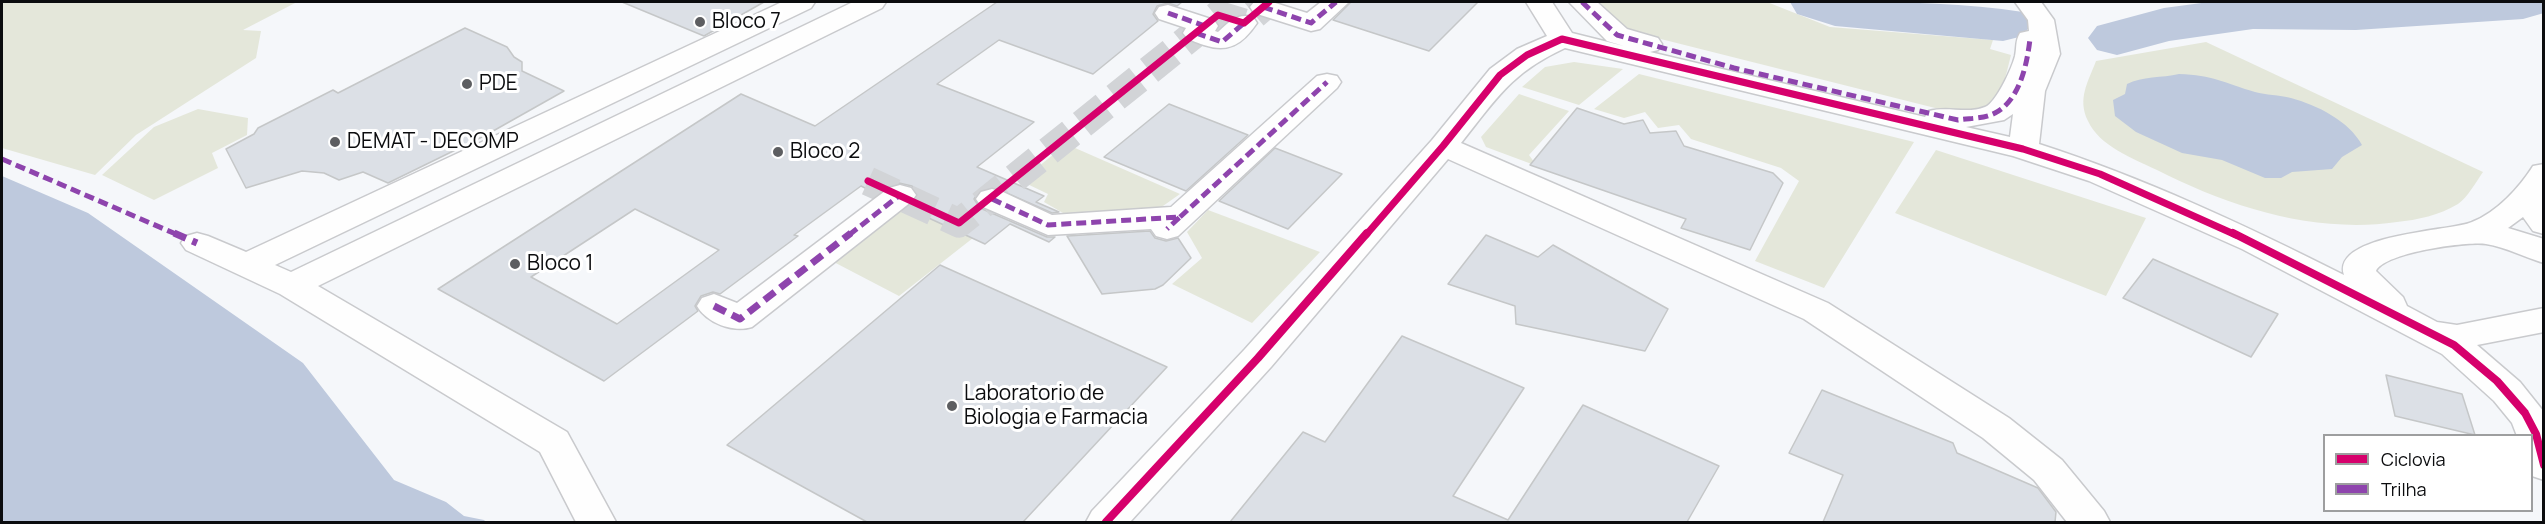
<!DOCTYPE html>
<style>
body{margin:0}
#map{position:relative;width:2545px;height:524px;overflow:hidden;background:#f5f7fa;font-family:Manrope,sans-serif}
canvas{display:block}
.frame{position:absolute;inset:0;border:3px solid #0b0c0e;pointer-events:none}
.legend{position:absolute;left:2323px;top:434px;width:210px;height:78px;box-sizing:border-box;background:#fff;border:2px solid #9d9e9f;margin:0;padding:8px 10px;list-style:none;font-size:18px;color:#0b0c0e}
.legend li{display:flex;align-items:center;gap:12px;height:30px}
.legend b{width:30px;border:2px solid #9d9e9f}
</style>
<div id="map">
<canvas width="2545" height="524"></canvas>
<div class="frame"></div>
<ul class="legend">
<li><b style="height:8px;background:#d6006c"></b>Ciclovia</li>
<li><b style="height:8px;background:#8e44ad"></b>Trilha</li>
</ul>
</div>
<script>
const context = document.querySelector('canvas').getContext('2d');
context.lineJoin = 'round';
function fillPath(path, color) {
  context.fillStyle = color;
  context.fill(path, 'evenodd');
}
function stroke(path, color, width, dash) {
  context.strokeStyle = color;
  context.lineWidth = width;
  context.lineCap = dash ? 'butt' : 'round';
  context.setLineDash(dash || []);
  context.stroke(path);
}
function drawText(font, color, halo, rows, align = 'center') {
  context.font = font + ' Manrope,sans-serif';
  context.lineWidth = 6;
  context.setLineDash([]);
  context.textBaseline = 'middle';
  context.strokeStyle = halo;
  context.fillStyle = color;
  for (const [text, x, y, turn = 0] of rows) {
    context.save();
    context.translate(x, y);
    context.rotate((+turn || 0) * Math.PI / 180);
    context.textAlign = isNaN(turn) ? turn : align;
    if (halo) context.strokeText(text, 0, 0);
    context.fillText(text, 0, 0);
    context.restore();
  }
}
const green = new Path2D(`
 M 2,2 L 297,2 L 243,30 L 261,31 L 256,58 L 136,135 L 95,175 L 2,148 Z
 M 1592,2 L 1767,2 L 1830,27 L 1993,40 L 1990,49 L 2011,55 L 2003,87 L 1987,109 L 1951,112 L 1621,29 Z
 M 2206,42 L 2483,172 C 2476,182 2467,198 2458,204 C 2440,215 2417,220 2397,222 C 2314,234 2230,207 2157,170 C 2134,159 2099,146 2088,121 C 2077,99 2088,82 2096,61 Z
 M 1574,62 L 1623,69 L 1579,105 L 1522,87 L 1545,67 Z
 M 1639,74 L 1914,142 L 1824,288 L 1755,261 L 1799,181 L 1781,168 L 1691,139 L 1679,125 L 1658,128 L 1645,112 L 1624,118 L 1594,109 Z
 M 1519,94 L 1569,111 L 1529,155 L 1537,166 L 1486,147 L 1481,137 Z
 M 198,109 L 248,118 L 247,135 L 212,153 L 218,168 L 154,200 L 102,175 L 154,127 Z
 M 1066,144 L 1180,194 L 1153,213 L 1075,220 L 1044,202 L 1048,194 L 1021,181 Z
 M 1936,150 L 2146,218 L 2106,296 L 1895,213 Z
 M 902,205 L 973,238 L 899,296 L 828,259 Z
 M 1208,210 L 1320,252 L 1252,323 L 1172,284 L 1202,258 L 1187,232 Z`);
const water = new Path2D(`
 M 2179,74 C 2213,75 2224,83 2255,92 C 2266,95 2279,95 2291,98 C 2317,105 2349,121 2362,145 L 2342,157 L 2332,169 L 2292,172 L 2281,178 L 2265,178 L 2222,160 L 2182,153 L 2136,132 L 2115,116 L 2113,100 L 2125,94 L 2127,84 C 2142,76 2162,78 2179,74 Z
 M 2,176 L 88,213 L 303,363 L 394,480 L 446,502 L 464,516 L 484,520 L 486,522 L 2,522 Z`);
const river = new Path2D(`
 M 1790,2 C 1866,2 1948,0 2023,12 L 2031,24 L 2023,36 L 2003,41 L 1835,26 L 1797,14 Z
 M 2209,2 L 2544,2 L 2544,13 L 2523,19 L 2356,30 L 2253,29 L 2169,41 L 2117,55 L 2097,50 L 2088,38 L 2097,26 L 2164,8 Z`);
const building = new Path2D(`
 M 622,2 L 764,2 L 704,36 Z
 M 997,2 L 1182,2 L 1177,6 L 1168,3 L 1157,6 L 1153,14 L 1158,21 L 1093,74 L 999,40 L 937,84 L 1034,122 L 977,167 L 1044,196 L 1036,202 L 1059,212 L 1052,213 L 993,187 L 980,190 L 974,199 L 980,208 L 1047,237 L 1055,237 L 1049,242 L 1010,224 L 985,244 L 907,208 L 918,195 L 912,186 L 899,183 L 888,186 L 877,194 L 861,186 L 794,235 L 798,236 L 720,294 L 713,292 L 701,296 L 695,306 L 698,311 L 604,381 L 438,289 L 741,94 L 815,126 ZM 635,209 L 719,250 L 617,324 L 531,277 Z
 M 1351,2 L 1478,2 L 1429,51 L 1333,20 Z
 M 465,28 L 507,47 L 514,57 L 522,62 L 522,71 L 564,91 L 486,135 L 388,183 L 363,172 L 339,180 L 324,173 L 302,171 L 246,188 L 226,149 L 254,134 L 258,128 L 333,90 L 338,93 Z
 M 1169,104 L 1248,135 L 1186,191 L 1104,157 Z
 M 1577,108 L 1624,124 L 1643,120 L 1650,133 L 1676,131 L 1684,146 L 1773,173 L 1783,183 L 1750,250 L 1681,228 L 1686,219 L 1530,165 Z
 M 1275,148 L 1342,174 L 1288,229 L 1219,201 Z
 M 1150,231 L 1155,238 L 1166,241 L 1178,238 L 1191,258 L 1163,285 L 1155,289 L 1102,294 L 1067,236 Z
 M 1486,235 L 1538,257 L 1553,245 L 1668,309 L 1645,351 L 1516,324 L 1515,306 L 1448,284 Z
 M 2153,259 L 2278,314 L 2251,357 L 2123,298 Z
 M 940,265 L 1167,367 L 1023,522 L 867,522 L 727,445 Z
 M 1402,336 L 1524,388 L 1453,496 L 1508,520 L 1583,405 L 1719,466 L 1687,522 L 1230,522 L 1303,432 L 1325,442 Z
 M 2386,375 L 2462,394 L 2475,435 L 2395,416 Z
 M 1822,390 L 1953,443 L 1957,453 L 2038,488 L 2056,512 L 2055,522 L 1823,522 L 1843,475 L 1789,453 Z`);
const streetTunnel = new Path2D(`
 M 868,181 L 959,223 L 1218,15 L 1244,23 L 1269,2`);
const street = new Path2D(`
 M 782,2 L 815,2 L 811,8 L 275,265 L 291,272 L 853,2 L 886,2 L 882,8 L 318,286 L 567,432 L 616,522 L 576,522 L 540,452 L 280,294 L 186,250 L 181,243 L 186,236 L 197,233 L 208,236 L 246,252 Z
 M 1254,2 L 1272,2 L 1307,13 L 1321,2 L 1349,2 L 1320,29 L 1311,31 L 1254,13 L 1250,7 Z
 M 1526,2 L 1552,2 L 1572,33 L 1624,46 L 1607,41 L 1569,2 L 1597,2 L 1627,29 L 1658,38 L 1662,44 L 1658,50 L 1650,52 L 1925,117 L 1929,111 C 1947,106 1968,114 1985,107 C 1996,103 2012,68 2015,56 C 2017,47 2015,41 2020,33 L 2029,31 L 2028,20 L 2015,2 L 2041,2 L 2054,20 L 2060,54 L 2045,91 L 2039,144 C 2144,178 2245,225 2344,275 C 2331,234 2452,231 2472,222 C 2497,212 2519,188 2533,166 L 2544,164 L 2544,234 L 2533,231 L 2523,217 L 2508,228 L 2544,239 L 2544,263 C 2524,257 2506,247 2486,244 C 2466,241 2384,253 2376,271 L 2403,297 L 2407,306 L 2437,322 L 2457,325 L 2544,308 L 2544,332 L 2477,345 L 2520,382 L 2544,412 L 2544,480 L 2532,476 L 2532,436 L 2517,436 L 2512,423 L 2494,401 L 2442,354 L 2242,249 L 2089,181 L 2013,156 L 1565,48 C 1511,73 1497,98 1461,143 L 1828,303 L 2009,418 L 2062,460 L 2104,511 L 2110,522 L 2067,522 L 2034,480 L 1983,438 L 1804,319 L 1448,159 L 1271,367 L 1130,522 L 1086,522 L 1092,511 L 1245,349 L 1432,140 L 1490,69 L 1517,49 L 1547,36 ZM 2013,114 L 2010,137 L 1966,127 L 2004,120 Z
 M 1168,5 L 1214,20 L 1218,26 L 1215,31 L 1218,32 C 1230,21 1237,13 1253,17 L 1257,23 C 1242,45 1228,53 1204,45 C 1195,42 1188,40 1183,33 L 1186,28 L 1159,19 L 1155,13 L 1159,7 Z
 M 1327,74 L 1337,76 L 1341,82 L 1337,88 L 1178,236 L 1167,239 L 1156,236 L 1151,229 L 1048,235 L 981,206 L 976,199 L 981,192 L 992,189 L 1003,192 L 1052,215 L 1171,207 L 1317,76 Z
 M 900,185 L 911,188 L 916,195 L 911,202 L 752,327 C 733,333 707,323 697,306 L 702,298 L 714,294 L 737,303 L 889,188 Z`);
const quietFar1 = new Path2D(`
 M 1582,2 L 1617,35 L 1734,68 L 1958,120 C 1970,118 1984,119 1995,113 C 2020,100 2027,64 2030,39
 M 1263,7 L 1311,23 L 1336,2
 M 1168,13 L 1205,26
 M 1196,33 L 1222,42 L 1244,23
 M 2,159 L 178,235
 M 992,199 L 1048,225 L 1180,217 L 1167,229
 M 1180,217 L 1327,82
 M 849,235 L 900,195`);
const quiet = new Path2D(`
 M 174,233 L 197,243
 M 714,306 L 740,319 L 851,233`);
const cyclewayFar1 = new Path2D(`
 M 868,181 L 959,223 L 1218,15 L 1244,23 L 1269,2
 M 1366,235 L 1443,146 L 1500,75 L 1527,55 L 1562,39 L 2023,149 L 2100,174 L 2236,235`);
const cycleway = new Path2D(`
 M 2233,233 L 2454,345 L 2497,381 L 2525,413 L 2536,434 L 2544,465
 M 1106,522 L 1258,358 L 1367,233`);
const markers = [
 [700,22,6,"#5d5e61"],
 [467,84,6,"#5d5e61"],
 [335,142,6,"#5d5e61"],
 [778,152,6,"#5d5e61"],
 [515,264,6,"#5d5e61"],
 [952,406,6,"#5d5e61"]
];
const poiNames = [
 ["Bloco 7",712,22],
 ["PDE",479,84],
 ["DEMAT - DECOMP",347,142],
 ["Bloco 2",790,152],
 ["Bloco 1",527,264],
 ["Laboratorio de",964,394],
 ["Biologia e Farmacia",964,418]
];
fillPath(green, '#e4e7da');
fillPath(water, '#bec9dd');
fillPath(river, '#bec9dd');
fillPath(building, '#dce0e6');
stroke(building, '#c5c7c8', 1.5);
stroke(streetTunnel, '#d2d4d7', 29, [29, 14]);
stroke(street, '#c9cacd', 3);
fillPath(street, '#fefefe');
stroke(quietFar1, '#8e44ad', 5, [10, 5]);
stroke(quiet, '#8e44ad', 7, [13, 7]);
stroke(cyclewayFar1, '#d6006c', 7);
stroke(cycleway, '#d6006c', 8);
for (const [x, y, r, color] of markers) {
  const dot = new Path2D();
  dot.arc(x, y, r, 0, 2 * Math.PI);
  context.fillStyle = color;
  context.fill(dot);
  stroke(dot, '#fff', 2);
}
drawText('21px', '#0b0c0e', '#fff', poiNames, 'left');
</script>
